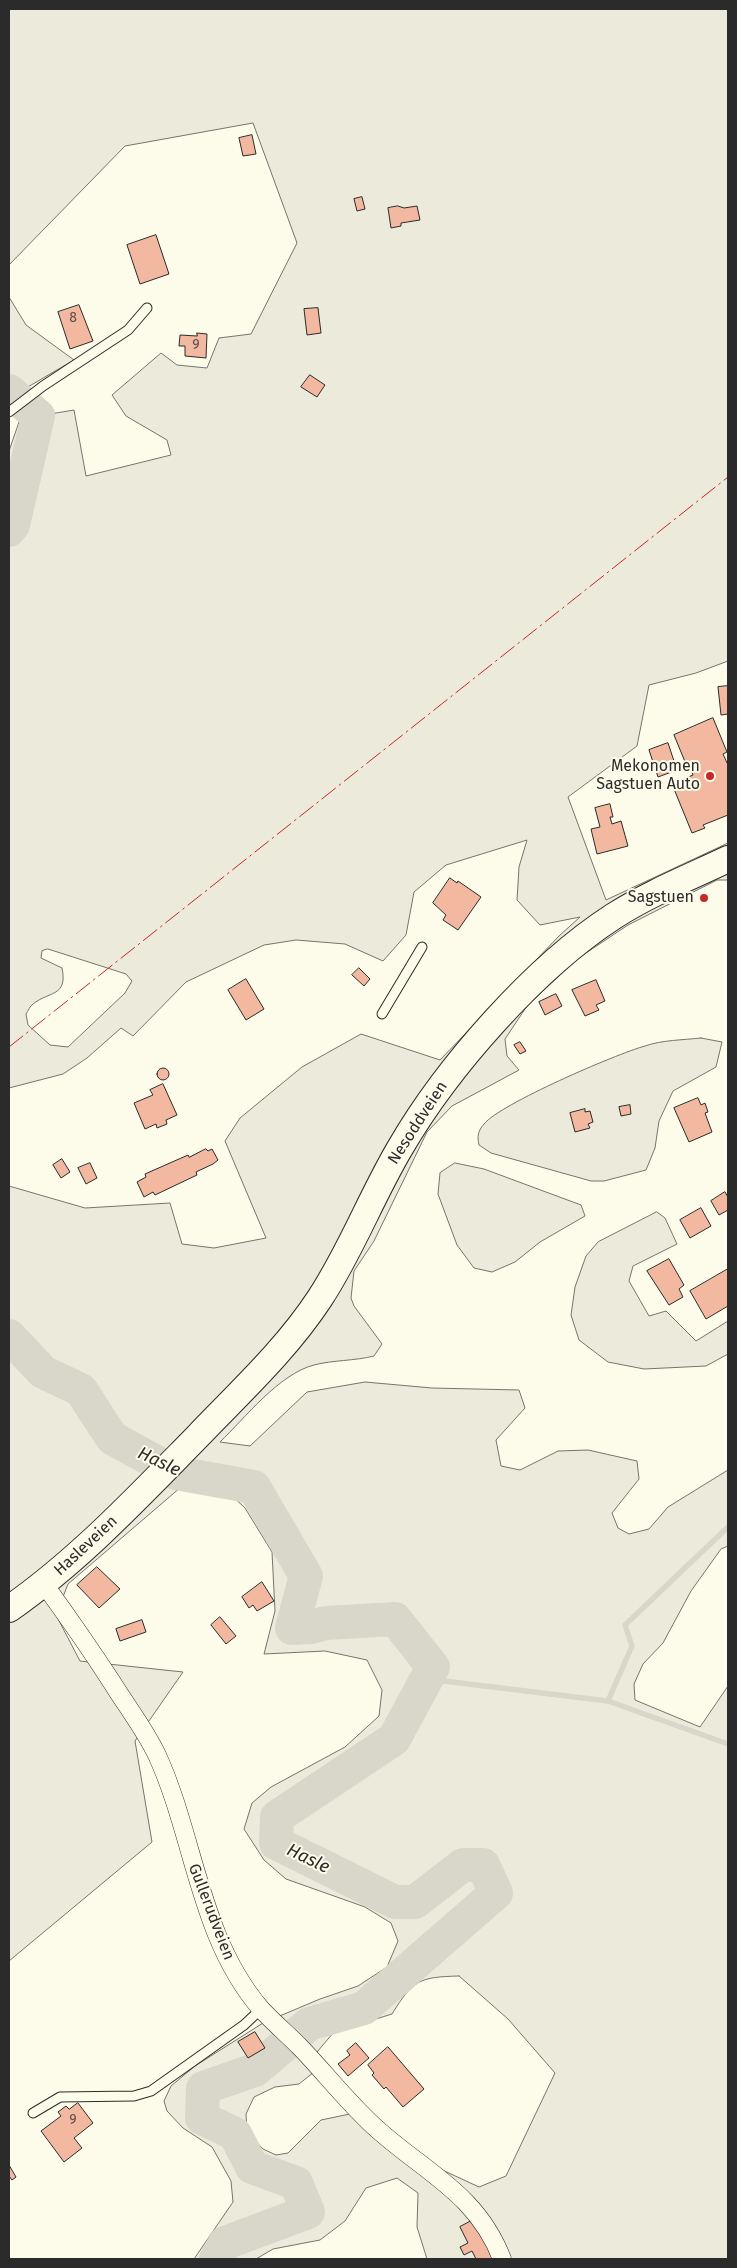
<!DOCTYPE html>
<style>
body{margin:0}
#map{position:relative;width:737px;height:2268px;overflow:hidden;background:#fdfbea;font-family:"Fira Sans",sans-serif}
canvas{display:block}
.frame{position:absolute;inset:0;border:10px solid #2b2b2b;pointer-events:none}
</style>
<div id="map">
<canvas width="737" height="2268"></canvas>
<div class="frame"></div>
</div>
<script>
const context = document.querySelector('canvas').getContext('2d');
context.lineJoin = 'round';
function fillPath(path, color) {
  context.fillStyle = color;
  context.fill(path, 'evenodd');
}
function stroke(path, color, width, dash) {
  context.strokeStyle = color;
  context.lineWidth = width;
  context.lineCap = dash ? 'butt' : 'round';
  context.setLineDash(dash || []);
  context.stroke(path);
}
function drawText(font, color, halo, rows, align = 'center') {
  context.font = font + ' "Fira Sans",sans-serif';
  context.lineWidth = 4;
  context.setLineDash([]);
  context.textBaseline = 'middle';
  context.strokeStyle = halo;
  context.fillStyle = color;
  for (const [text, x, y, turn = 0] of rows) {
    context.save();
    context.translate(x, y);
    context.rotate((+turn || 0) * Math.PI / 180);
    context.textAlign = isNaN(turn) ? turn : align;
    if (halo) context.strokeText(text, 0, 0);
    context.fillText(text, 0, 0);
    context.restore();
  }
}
const green = new Path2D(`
 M 9,9 L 728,9 L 728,661 L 696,673 L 649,685 L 637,746 L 568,797 L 606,900 L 728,843 L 728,880 L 717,880 L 628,925 L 577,959 L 527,1006 L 505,1039 L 507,1056 L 519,1070 L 452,1106 L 427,1132 L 374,1241 L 354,1271 L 351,1298 L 354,1306 L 382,1344 L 374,1356 C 354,1361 333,1360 314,1365 C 279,1374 245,1418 220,1442 L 250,1446 L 307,1392 L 365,1382 L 432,1388 L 519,1390 L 525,1408 L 496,1440 L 501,1466 L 520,1470 L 558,1451 L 588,1450 L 637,1461 L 639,1479 L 612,1513 L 618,1528 L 629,1534 L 649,1529 L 668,1507 L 728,1470 L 728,1546 L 721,1549 L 691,1591 L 663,1643 L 643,1664 L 634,1684 L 635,1700 L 700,1727 L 728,1686 L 728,2259 L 427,2259 L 417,2227 L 418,2193 L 397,2178 L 366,2188 L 345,2221 L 320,2240 L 273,2249 L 256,2259 L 194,2259 L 233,2202 L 231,2181 L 212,2147 L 183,2128 L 167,2111 L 164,2101 L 171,2086 L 195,2066 L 263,2023 L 320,1999 L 358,1986 L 387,1967 L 398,1941 L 391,1923 L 365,1907 L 286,1879 L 264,1860 L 244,1829 L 252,1803 L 271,1787 L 345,1747 L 379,1716 L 382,1690 L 367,1660 L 325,1651 L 264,1654 L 275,1611 L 272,1552 L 245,1508 L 229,1493 L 188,1481 L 68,1584 L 56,1615 L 80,1661 L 183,1672 L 135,1741 L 152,1842 L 9,1961 L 9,1186 L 85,1208 L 170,1203 L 182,1244 L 214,1248 L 266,1238 L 225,1141 L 240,1118 L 302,1067 L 361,1034 L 440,1060 L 559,936 L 580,917 L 540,925 L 517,900 L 519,867 L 527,840 L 446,865 L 414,892 L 406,935 L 383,961 L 345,944 L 296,940 L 264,945 L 186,982 L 133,1036 L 121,1028 L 87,1058 L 63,1074 L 9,1088 L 9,451 L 20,419 L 74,410 L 86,476 L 171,455 L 167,440 L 126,416 L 112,395 L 161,353 L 177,365 L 207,368 L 219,338 L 251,334 L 297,243 L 253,123 L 125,146 L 9,265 ZM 48,949 L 126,974 L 132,981 L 125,993 L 68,1047 L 50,1045 L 28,1025 L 26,1014 C 28,1011 30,1006 33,1004 C 49,991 68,997 62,968 L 41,958 L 42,951 ZM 459,1976 L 508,2019 L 555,2073 L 506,2176 L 479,2187 L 382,2142 L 350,2114 L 321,2120 L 288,2153 L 276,2155 L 263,2149 L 247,2132 L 246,2114 L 254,2097 L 275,2087 L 299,2084 L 314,2072 L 317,2052 L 334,2032 L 392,2014 C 413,1980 419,1977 459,1976 Z
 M 9,297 L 26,325 L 74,360 L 9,398 Z
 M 701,1038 L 722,1042 L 716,1067 L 673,1091 L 659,1121 L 655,1148 L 646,1170 L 604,1181 L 591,1181 L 491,1153 L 479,1145 C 477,1136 478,1131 484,1124 C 500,1104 616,1054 645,1046 C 662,1040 683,1040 701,1038 Z
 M 455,1163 L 484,1169 L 581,1205 L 585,1216 L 540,1242 L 515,1262 L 492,1272 L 474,1268 L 457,1245 L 438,1194 L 440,1173 Z
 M 657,1212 L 665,1218 L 677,1244 L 633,1266 L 629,1281 L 649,1316 L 666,1311 L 696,1341 L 728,1321 L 728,1354 L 706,1366 L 644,1369 L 608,1362 L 579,1340 L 571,1315 L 575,1287 L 586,1256 L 598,1242 Z`);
const stream = new Path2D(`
 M 427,1679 L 608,1701 L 728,1744
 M 608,1701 L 632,1646 L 625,1625 L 728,1527`);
const river = new Path2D(`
 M 9,391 L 38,416 L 13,525 L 9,530
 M 9,1336 L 43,1372 L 81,1390 L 112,1438 L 176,1473 L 254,1487 L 306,1576 L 292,1628 L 311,1627 L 326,1623 L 395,1619 L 433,1667 L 394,1739 L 277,1817 L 276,1843 L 395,1902 L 415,1902 L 463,1865 L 483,1865 L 496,1893 L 364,2008 L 309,2024 L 255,2070 L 203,2088 L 202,2118 L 235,2134 L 252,2167 L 296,2183 L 308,2212 L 225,2243 L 216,2259`);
const building = new Path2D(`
 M 252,135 L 256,154 L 243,156 L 239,138 Z
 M 362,197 L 365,209 L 357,211 L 354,199 Z
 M 398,206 L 404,208 L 417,206 L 420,220 L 401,223 L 401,226 L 391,228 L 388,208 Z
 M 156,235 L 169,274 L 140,284 L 127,245 Z
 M 79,305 L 93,341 L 70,349 L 58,312 Z
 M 318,308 L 321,333 L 307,335 L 304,309 Z
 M 197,333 L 207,334 L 206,358 L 185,356 L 185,346 L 179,346 L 180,335 L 197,336 Z
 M 310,375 L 325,385 L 317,397 L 301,387 Z
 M 728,686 L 728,714 L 721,715 L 718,687 Z
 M 713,718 L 727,752 L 723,754 L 728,765 L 728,815 L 703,825 L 705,828 L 692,833 L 672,784 L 693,775 L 690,768 L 688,769 L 674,735 Z
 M 668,743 L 677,770 L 658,777 L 649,750 Z
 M 610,804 L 613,817 L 610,817 L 612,824 L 621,821 L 628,846 L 597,854 L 591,829 L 600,827 L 595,808 Z
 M 450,878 L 457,883 L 458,881 L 481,897 L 458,930 L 443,920 L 446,915 L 433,903 Z
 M 359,968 L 370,979 L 364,986 L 352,975 Z
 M 246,979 L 264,1009 L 246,1020 L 228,990 Z
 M 596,980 L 605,1001 L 596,1005 L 599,1010 L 585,1016 L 572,990 Z
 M 556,994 L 562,1006 L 545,1015 L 539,1002 Z
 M 520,1042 L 526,1051 L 520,1054 L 514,1045 Z
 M157 1074a6 6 0 1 1 12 0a6 6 0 1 1-12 0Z
 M 163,1084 L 177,1115 L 166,1120 L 167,1124 L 157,1128 L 156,1124 L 145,1129 L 134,1103 L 153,1095 L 150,1090 Z
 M 698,1098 L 701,1105 L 705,1103 L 708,1112 L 705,1113 L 712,1132 L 689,1142 L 674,1108 Z
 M 630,1105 L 631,1114 L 621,1116 L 619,1107 Z
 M 585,1109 L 585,1112 L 590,1111 L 593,1122 L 588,1124 L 590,1128 L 575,1132 L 570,1113 Z
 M 206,1149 L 208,1151 L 212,1149 L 218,1160 L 213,1164 L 196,1172 L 197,1175 L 155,1195 L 153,1192 L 144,1197 L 137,1182 L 146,1177 L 145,1174 L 188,1155 L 189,1157 Z
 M 62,1159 L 70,1172 L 61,1178 L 53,1165 Z
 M 90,1163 L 97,1178 L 86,1184 L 78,1168 Z
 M 725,1192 L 728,1197 L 728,1210 L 719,1215 L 711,1201 Z
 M 701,1208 L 711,1226 L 690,1238 L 680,1220 Z
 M 669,1259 L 684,1285 L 679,1289 L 683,1297 L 669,1305 L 647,1271 Z
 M 728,1269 L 728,1306 L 706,1319 L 690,1291 Z
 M 97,1567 L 120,1589 L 99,1608 L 77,1585 Z
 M 262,1582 L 274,1601 L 257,1611 L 253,1605 L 249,1608 L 242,1597 Z
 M 220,1617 L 236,1636 L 226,1644 L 211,1625 Z
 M 142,1620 L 146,1632 L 120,1641 L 116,1629 Z
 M 255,2032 L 265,2048 L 248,2058 L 238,2042 Z
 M 356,2043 L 369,2058 L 348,2076 L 338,2064 L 350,2055 L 347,2051 Z
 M 388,2047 L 424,2089 L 403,2107 L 386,2087 L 384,2089 L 372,2075 L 374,2073 L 368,2065 Z
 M 78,2103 L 93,2123 L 74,2138 L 82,2148 L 64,2162 L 41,2131 L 61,2116 L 58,2112 L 66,2106 L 69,2109 Z
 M 9,2165 L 16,2177 L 12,2180 L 9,2176 Z
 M 477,2218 L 497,2256 L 491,2259 L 476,2259 L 472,2251 L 464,2255 L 460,2247 L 468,2243 L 460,2227 Z`);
const service = new Path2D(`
 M 9,412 L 43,386 L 128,330 L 147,308
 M 382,1014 L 422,947
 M 33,2113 L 60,2097 L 134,2096 L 151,2091 L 244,2025 L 261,2009`);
const minor = new Path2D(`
 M 44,1584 C 68,1617 91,1650 113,1684 C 128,1708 145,1730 157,1755 C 195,1838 199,1937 261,2009 C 273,2022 287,2034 300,2047 C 326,2074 349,2104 377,2129 C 426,2173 477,2194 502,2259`);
const primary = new Path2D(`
 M 9,1609 C 79,1560 137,1498 197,1437 C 239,1393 286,1350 320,1298 C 351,1251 371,1197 400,1148 C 447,1067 535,967 614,916 C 650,893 690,877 728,859`);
const power = new Path2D(`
 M 9,1047 L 728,477`);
const markers = [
 [710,776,5,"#c62828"],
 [704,898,5,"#c62828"]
];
const numberNames = [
 ["8",73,318],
 ["9",196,345],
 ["9",73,2120]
];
const poiNames = [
 ["Mekonomen",700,767],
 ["Sagstuen Auto",700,785],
 ["Sagstuen",694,898]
];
const streetNames = [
 ["Nesoddveien",418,1123,-57],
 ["Hasleveien",86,1546,-43],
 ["Gullerudveien",211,1912,69]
];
const waterNames = [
 ["Hasle",159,1462,25],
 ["Hasle",308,1859,26]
];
fillPath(green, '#ecebdb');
stroke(green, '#74746e', 1);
stroke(stream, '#d8d7c9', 5.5);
stroke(river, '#d8d7c9', 34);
fillPath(building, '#f2b8a0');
stroke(building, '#2b2b2b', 1);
stroke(service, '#2b2b2b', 11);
stroke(minor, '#2b2b2b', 19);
stroke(primary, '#2b2b2b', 28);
stroke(service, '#fdfbea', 9);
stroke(minor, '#fdfbea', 18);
stroke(primary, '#fdfbea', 26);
stroke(power, '#c62828', 1, [18, 4, 2.5, 4]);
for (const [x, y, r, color] of markers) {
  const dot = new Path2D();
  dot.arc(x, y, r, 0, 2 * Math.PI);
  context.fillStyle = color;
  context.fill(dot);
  stroke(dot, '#fdfbea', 2);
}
drawText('14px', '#5d4e48', null, numberNames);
drawText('16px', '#2b2b2b', '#fdfbea', poiNames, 'right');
drawText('16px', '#2b2b2b', '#fdfbea', streetNames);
drawText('italic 18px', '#2b2b2b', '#fdfbea', waterNames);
</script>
